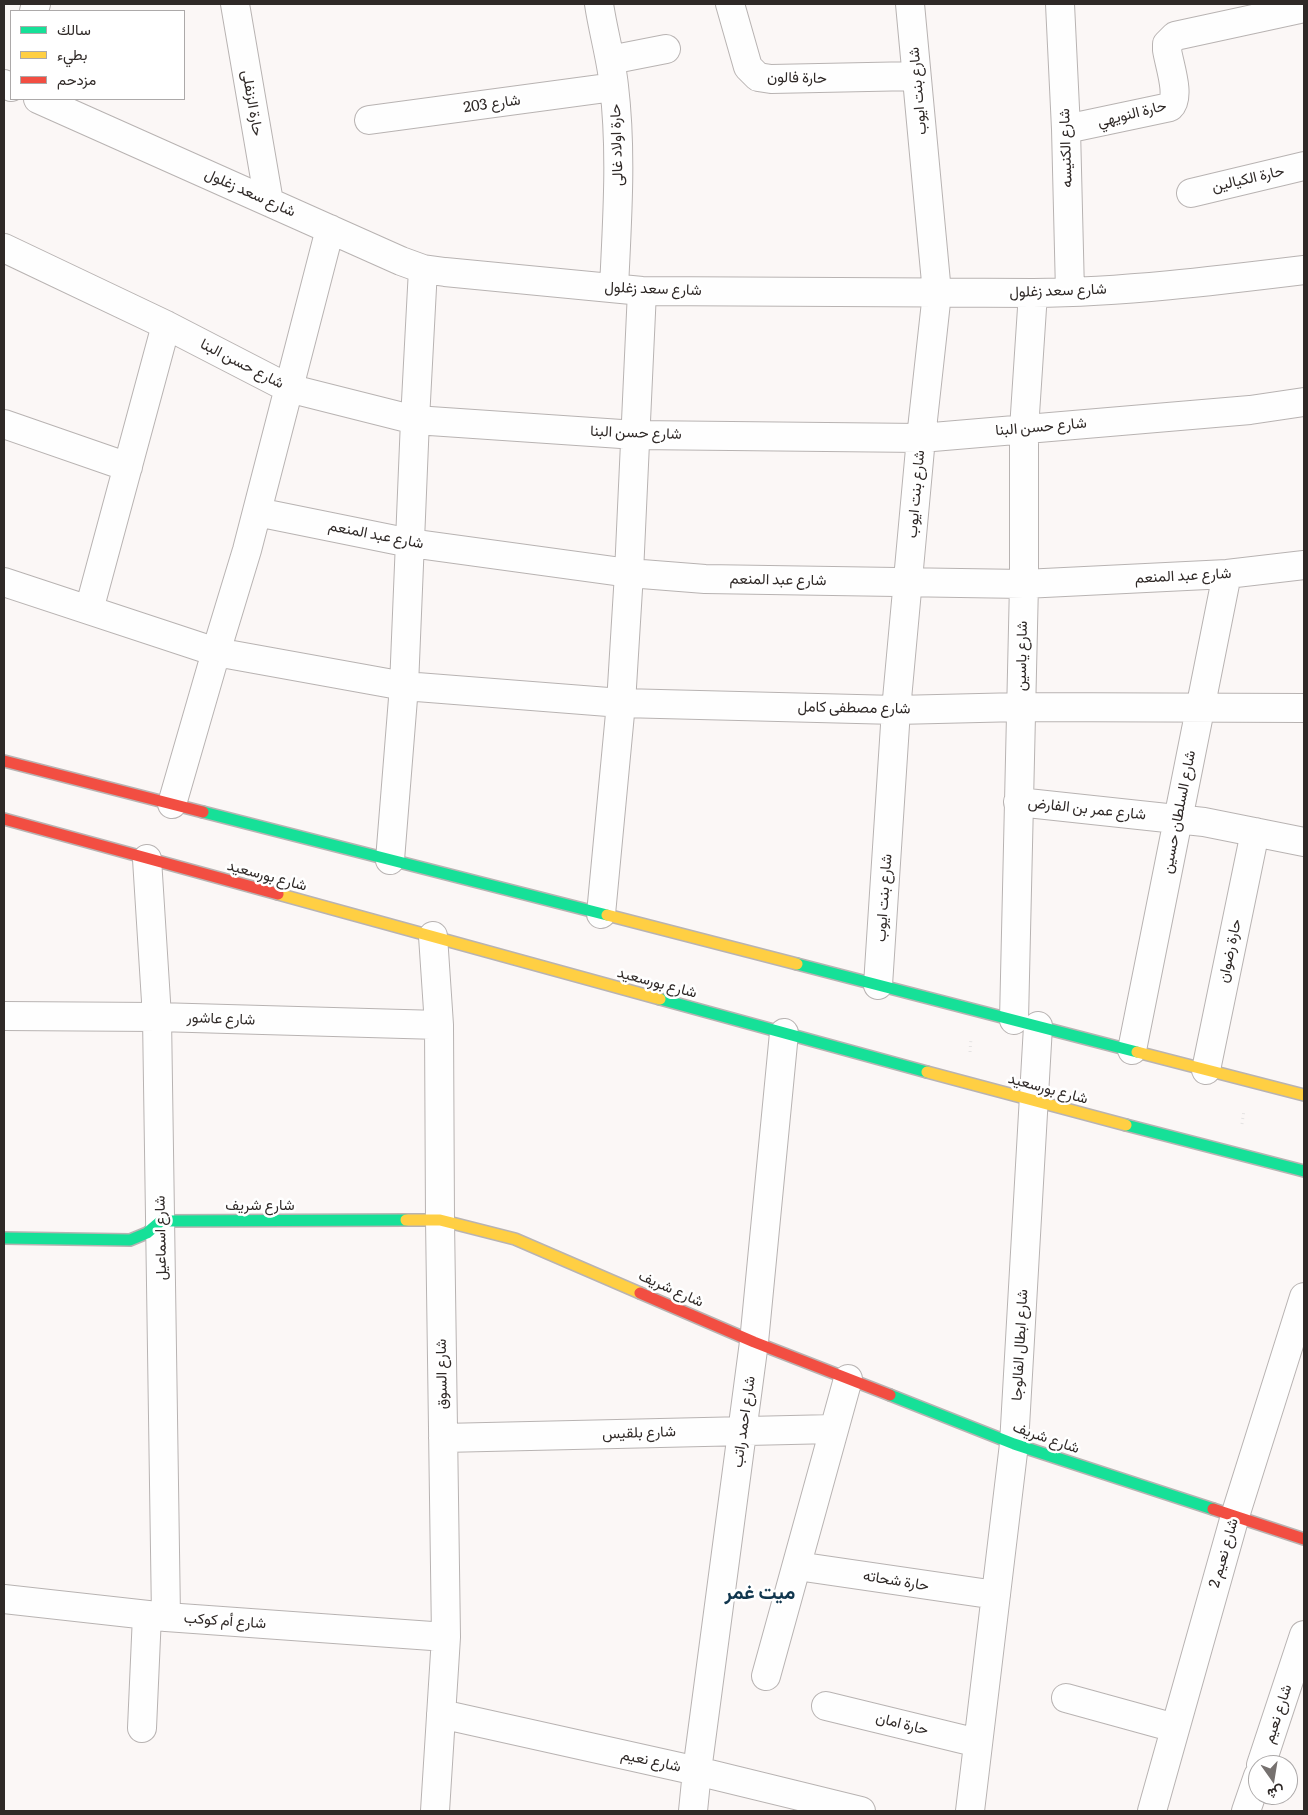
<!DOCTYPE html>
<meta charset="utf-8">
<style>
body{margin:0}
#map{position:relative;width:1308px;height:1815px;overflow:hidden;background:#fbf7f6;font-family:Literata,Vazirmatn,serif}
canvas{display:block}
.frame{position:absolute;inset:0;border:5px solid #2f2927;pointer-events:none}
.legend{position:absolute;left:10px;top:10px;width:175px;height:90px;box-sizing:border-box;background:#fff;border:1px solid #aca9a9;margin:0;padding:6px 9px;list-style:none;font-size:15px;color:#2f2927}
.legend li{display:flex;align-items:center;gap:10px;height:25px}
.legend b{width:25px;border:1px solid #aca9a9}
.north{position:absolute;left:1248px;top:1755px;width:50px;height:50px;box-sizing:border-box;background:#fff;border:1px solid #aca9a9;border-radius:50%;rotate:167deg;font-size:14px;font-weight:700;line-height:20px;text-align:center;color:#2f2927}
.north::after{content:'';display:block;margin:auto;width:18px;height:22px;background:#76716f;clip-path:polygon(50% 0,100% 100%,50% 72%,0 100%)}
</style>
<div id="map">
<canvas width="1308" height="1815"></canvas>
<div class="frame"></div>
<ul class="legend">
<li><b style="height:6px;background:#16e098"></b>سالك</li>
<li><b style="height:6px;background:#ffcf43"></b>بطيء</li>
<li><b style="height:6px;background:#f24e42"></b>مزدحم</li>
</ul>
<div class="north">ش</div>
</div>
<script>
const context = document.querySelector('canvas').getContext('2d');
context.lineJoin = 'round';
function stroke(path, color, width, dash) {
  context.strokeStyle = color;
  context.lineWidth = width;
  context.lineCap = dash ? 'butt' : 'round';
  context.setLineDash(dash || []);
  context.stroke(path);
}
function drawText(font, color, halo, rows, align = 'center') {
  context.font = font + ' Literata,Vazirmatn,serif';
  context.lineWidth = 5;
  context.setLineDash([]);
  context.textBaseline = 'middle';
  context.strokeStyle = halo;
  context.fillStyle = color;
  for (const [text, x, y, turn = 0] of rows) {
    context.save();
    context.translate(x, y);
    context.rotate((+turn || 0) * Math.PI / 180);
    context.textAlign = isNaN(turn) ? turn : align;
    if (halo) context.strokeText(text, 0, 0);
    context.fillText(text, 0, 0);
    context.restore();
  }
}
const path = new Path2D(`
 M 970,1052 L 971,1038
 M 1242,1124 L 1244,1110`);
const street = new Path2D(`
 M 235,4 L 269,202
 M 599,4 C 603,31 611,58 614,86 C 622,153 617,221 614,288
 M 730,4 L 748,67 L 758,77 L 771,79 L 916,76
 M 1060,4 L 1066,129 L 1070,292
 M 34,11 L 36,4
 M 610,60 L 666,49
 M 4,84 L 11,87
 M 38,99 L 401,261 L 423,269 L 445,272 L 642,291 L 1033,293 C 1124,292 1214,281 1304,270
 M 369,120 L 614,87
 M 1066,129 L 1170,107 C 1181,97 1169,64 1167,50 L 1167,44 L 1175,36 L 1304,8
 M 1191,193 L 1304,166
 M 4,248 L 166,325 L 288,388 L 415,420 L 636,435 L 921,438 L 1250,410 L 1304,402
 M 4,424 L 128,467
 M 257,512 L 410,543 L 629,573 L 705,579 L 1024,584 L 1227,574 L 1304,565
 M 4,582 L 216,652 L 404,686 L 621,703 L 896,710 L 1021,707 L 1304,708
 M 89,610 L 166,325
 M 1018,802 L 1204,822 L 1304,842
 M 172,804 L 216,652 L 247,550 L 330,229
 M 147,859 L 157,1017 L 166,1617
 M 390,860 L 404,686 L 415,420 L 423,269
 M 601,914 L 621,703 L 629,573 L 642,291
 M 433,936 L 439,1025 L 440,1220 L 446,1637 L 435,1811
 M 878,985 L 896,710 L 921,438 L 937,293 L 910,4
 M 4,1016 L 157,1017 L 439,1025
 M 1014,1020 L 1024,584 L 1024,429 L 1033,293
 M 1132,1050 L 1227,574
 M 1206,1070 L 1255,832
 M 443,1438 L 834,1429
 M 797,1566 L 996,1595
 M 4,1599 L 166,1617 L 446,1637
 M 766,1676 L 848,1379
 M 1066,1698 L 1175,1728
 M 826,1706 L 978,1743
 M 441,1714 L 697,1771 L 861,1811
 M 142,1728 L 147,1615
 M 1261,1765 L 1304,1635
 M 693,1811 L 697,1771 L 754,1342 L 784,1033
 M 970,1811 L 1014,1444 L 1038,1026
 M 1152,1811 L 1235,1516 L 1304,1297
 M 1246,1811 L 1258,1776`);
const fast = new Path2D(`
 M 203,812 L 607,915
 M 797,964 L 1137,1052
 M 660,999 L 927,1072
 M 1126,1125 L 1304,1171
 M 4,1238 L 130,1240 L 147,1233 L 161,1221 L 406,1220
 M 890,1395 L 1014,1444 L 1213,1509`);
const slow = new Path2D(`
 M 278,894 L 660,999
 M 607,915 L 797,964
 M 1137,1052 L 1304,1095
 M 927,1072 L 1126,1125
 M 406,1220 L 440,1220 L 515,1239 L 640,1293`);
const jam = new Path2D(`
 M 4,761 L 203,812
 M 4,819 L 278,894
 M 640,1293 L 754,1342 L 890,1395
 M 1213,1509 L 1304,1539`);
const streetNames = [
 ["حارة فالون",797,78,1],
 ["شارع بنت ايوب",918,91,-95],
 ["حارة الزنفلى",252,103,80],
 ["شارع 203",492,104,-8],
 ["حارة النويهي",1132,114,-14],
 ["حارة اولاد غالى",617,145,-92],
 ["شارع الكنيسه",1066,148,-92],
 ["حارة الكيالين",1248,179,-13],
 ["شارع سعد زغلول",250,193,24],
 ["شارع سعد زغلول",653,289,2],
 ["شارع سعد زغلول",1058,291,-2],
 ["شارع حسن البنا",242,364,27],
 ["شارع حسن البنا",1041,427,-5],
 ["شارع حسن البنا",636,433,2],
 ["شارع بنت ايوب",916,494,-85],
 ["شارع عبد المنعم",376,535,11],
 ["شارع عبد المنعم",1183,576,-3],
 ["شارع عبد المنعم",778,580,1],
 ["شارع ياسين",1022,656,-89],
 ["شارع مصطفى كامل",854,708,1],
 ["شارع عمر بن الفارض",1087,809,6],
 ["شارع السلطان حسين",1179,812,-79],
 ["شارع بورسعيد",267,876,15],
 ["شارع بنت ايوب",884,898,-86],
 ["حارة رضوان",1230,951,-78],
 ["شارع بورسعيد",657,983,15],
 ["شارع عاشور",221,1019,2],
 ["شارع بورسعيد",1048,1089,15],
 ["شارع شريف",260,1206],
 ["شارع اسماعيل",161,1238,-91],
 ["شارع شريف",671,1289,24],
 ["شارع ابطال الفالوجا",1020,1345,-87],
 ["شارع السوق",442,1374,-91],
 ["شارع احمد راتب",744,1422,-82],
 ["شارع بلقيس",639,1433,-2],
 ["شارع شريف",1046,1438,19],
 ["شارع نعيم 2",1224,1553,-74],
 ["حارة شحاته",896,1581,9],
 ["شارع أم كوكب",225,1621,4],
 ["شارع نعيم",1278,1714,-72],
 ["حارة امان",902,1724,14],
 ["شارع نعيم",651,1761,12]
];
const districtNames = [
 ["ميت غمر",760,1593]
];
stroke(street, '#b8b3b2', 30);
stroke(fast, '#b8b3b2', 14);
stroke(slow, '#b8b3b2', 14);
stroke(jam, '#b8b3b2', 14);
stroke(path, '#e5e3e3', 3, [1, 4]);
stroke(street, '#fefefe', 28);
stroke(fast, '#16e098', 11);
stroke(slow, '#ffcf43', 11);
stroke(jam, '#f24e42', 11);
drawText('15px', '#2f2927', '#fff', streetNames);
drawText('bold 20px', '#10364e', '#fff', districtNames);
</script>
